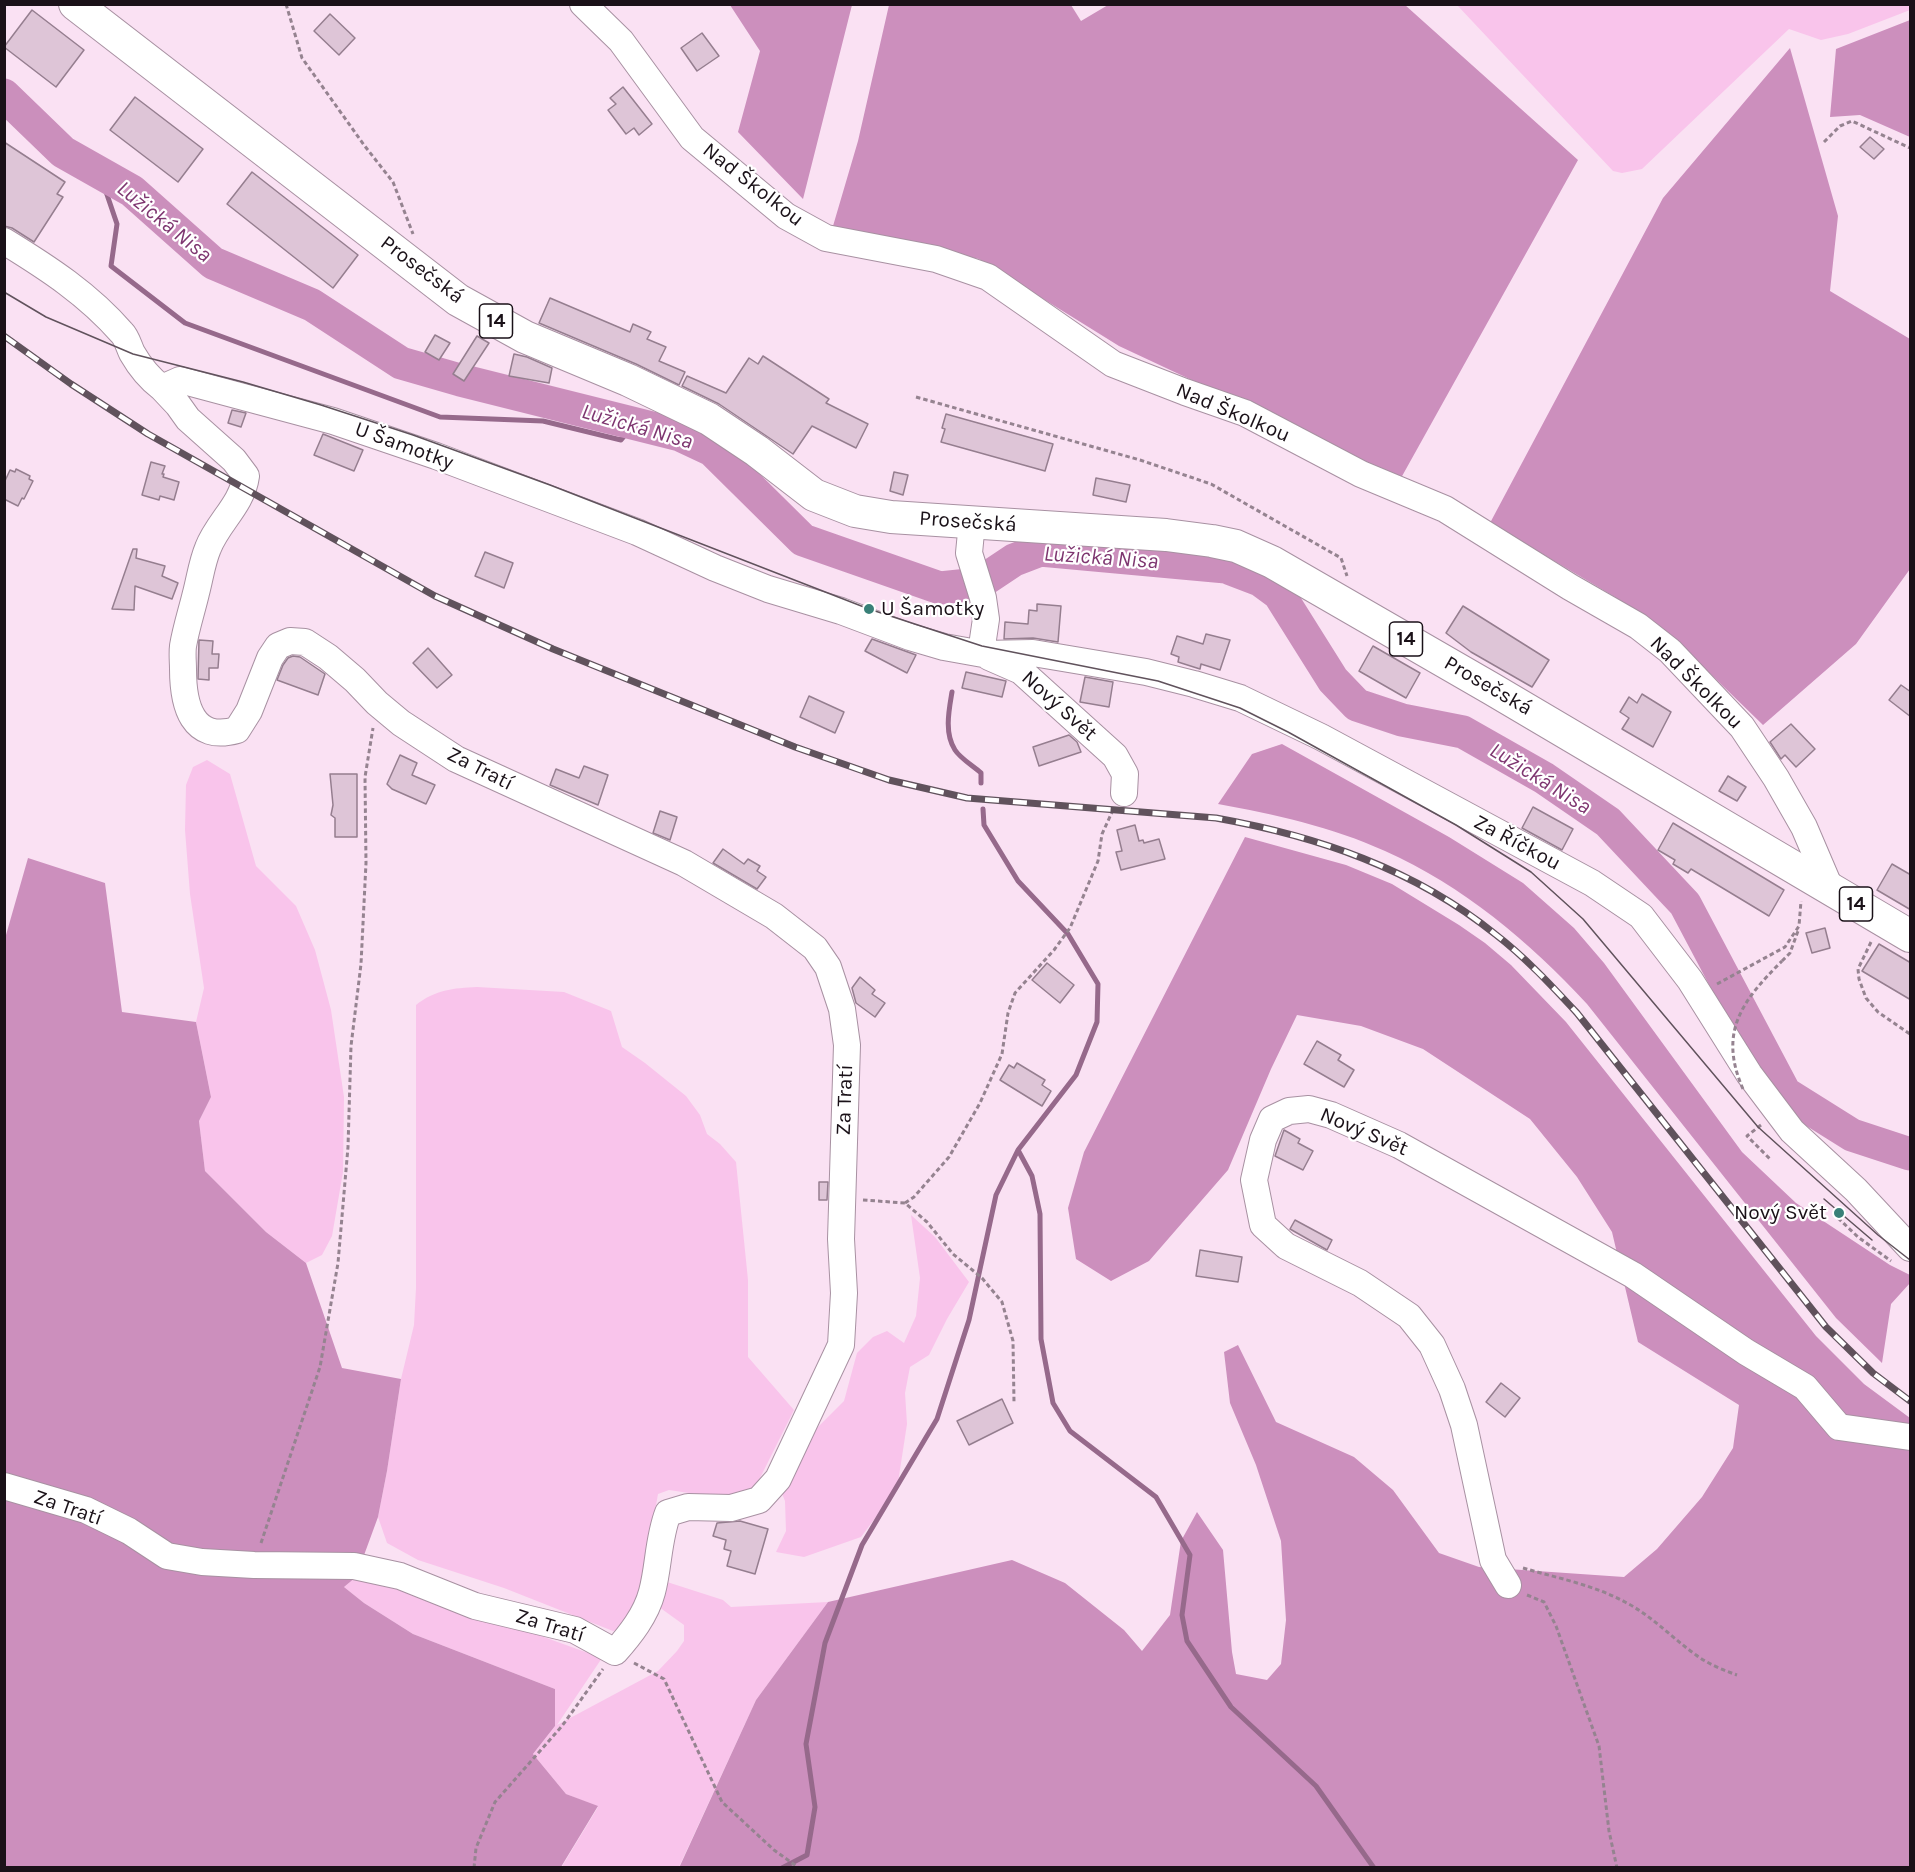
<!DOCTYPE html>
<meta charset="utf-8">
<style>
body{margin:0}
#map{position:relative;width:1915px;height:1872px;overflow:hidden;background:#fae1f3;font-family:Karla,sans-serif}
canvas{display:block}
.frame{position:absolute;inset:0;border:6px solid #1a1118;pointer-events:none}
</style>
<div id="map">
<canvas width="1915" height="1872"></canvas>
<div class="frame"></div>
</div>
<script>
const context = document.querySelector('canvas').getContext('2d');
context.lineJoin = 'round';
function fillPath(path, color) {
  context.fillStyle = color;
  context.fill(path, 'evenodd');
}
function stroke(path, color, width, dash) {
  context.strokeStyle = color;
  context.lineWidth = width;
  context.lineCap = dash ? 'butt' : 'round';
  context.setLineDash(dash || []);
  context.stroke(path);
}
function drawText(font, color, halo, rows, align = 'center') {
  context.font = font + ' Karla,sans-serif';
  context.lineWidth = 4.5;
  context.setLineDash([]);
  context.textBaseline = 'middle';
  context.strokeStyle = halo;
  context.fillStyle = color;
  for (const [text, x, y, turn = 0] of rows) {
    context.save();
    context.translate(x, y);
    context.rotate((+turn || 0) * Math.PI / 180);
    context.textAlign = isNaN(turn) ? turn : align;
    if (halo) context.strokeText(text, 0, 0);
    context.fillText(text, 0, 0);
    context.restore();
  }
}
const green = new Path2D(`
 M 1910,4 L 1910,10 L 1848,34 L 1821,40 L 1789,29 L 1642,169 L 1622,173 L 1613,171 L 1457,5 Z
 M 207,760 L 230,774 L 256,866 L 296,906 L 315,950 L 331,1010 L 344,1097 L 343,1172 L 332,1236 L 322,1255 L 306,1263 L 266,1232 L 205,1171 L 199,1121 L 211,1097 L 196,1022 L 204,988 L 190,894 L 185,830 L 186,785 L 193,767 Z
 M 477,987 L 564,992 L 611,1011 L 622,1047 L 645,1063 L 686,1096 L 700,1115 L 707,1134 L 720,1144 L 736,1162 L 748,1280 L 748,1357 L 794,1410 L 753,1492 L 736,1500 L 669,1490 L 658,1494 L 654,1517 L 650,1575 L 628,1627 L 613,1631 L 504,1588 L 418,1560 L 387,1543 L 378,1517 L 387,1471 L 401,1379 L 414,1325 L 416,1288 L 416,1005 C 435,990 453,988 477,987 Z
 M 911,1215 L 935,1237 L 969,1282 L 947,1319 L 929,1355 L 910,1367 L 905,1393 L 907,1424 L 897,1489 L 861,1537 L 804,1557 L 776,1552 L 786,1531 L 785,1501 L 781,1491 L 814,1431 L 844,1401 L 857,1353 L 873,1337 L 887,1331 L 904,1343 L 916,1316 L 920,1278 Z
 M 356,1577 L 383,1579 L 602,1658 L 557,1725 L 658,1671 L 677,1651 L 684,1641 L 684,1625 L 659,1607 L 664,1581 L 723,1600 L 731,1607 L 828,1602 L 756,1700 L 679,1867 L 561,1868 L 598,1807 L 566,1794 L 533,1754 L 555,1726 L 555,1689 L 413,1634 L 364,1603 L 344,1587 Z`);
const forest = new Path2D(`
 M 730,5 L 852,5 L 803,199 L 738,132 L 760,51 Z
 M 889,5 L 1071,5 L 1081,21 L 1108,5 L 1405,5 L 1578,160 L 1401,478 L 1119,346 L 979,259 L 833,226 L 858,141 Z
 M 1910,20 L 1910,137 L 1860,115 L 1830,117 L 1836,49 Z
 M 1790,48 L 1838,216 L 1830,291 L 1910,339 L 1910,569 L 1856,644 L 1763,725 L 1692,656 L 1615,597 L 1490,523 L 1663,198 Z
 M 1282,744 L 1449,837 L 1523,883 L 1574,928 L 1604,963 L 1742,1152 L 1796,1203 L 1890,1265 L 1910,1275 L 1910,1283 L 1891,1304 L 1882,1363 L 1836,1318 L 1587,1004 C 1529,941 1463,886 1385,851 C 1332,827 1274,814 1218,804 L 1252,754 Z
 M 1245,837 L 1346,865 L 1392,884 L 1459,925 L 1485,943 L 1511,965 L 1566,1022 L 1816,1336 L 1864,1384 L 1910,1418 L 1910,1867 L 679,1868 L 756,1700 L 828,1602 L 1012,1560 L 1065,1583 L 1124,1630 L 1142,1651 L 1170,1615 L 1181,1541 L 1197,1512 L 1223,1550 L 1232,1652 L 1236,1674 L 1267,1680 L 1281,1664 L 1286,1620 L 1281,1541 L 1256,1465 L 1230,1403 L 1224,1352 L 1238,1345 L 1276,1422 L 1354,1457 L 1393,1490 L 1439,1553 L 1479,1567 L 1624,1577 L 1657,1549 L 1702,1497 L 1733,1448 L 1739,1405 L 1638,1342 L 1612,1232 L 1577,1177 L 1530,1119 L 1423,1049 L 1361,1026 L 1297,1015 L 1271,1069 L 1228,1170 L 1149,1261 L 1111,1281 L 1076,1259 L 1068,1208 L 1084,1152 Z
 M 28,858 L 105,883 L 122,1012 L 196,1022 L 211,1097 L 199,1121 L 205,1171 L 266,1232 L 306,1263 L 342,1368 L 401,1379 L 387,1471 L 378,1517 L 356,1577 L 344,1587 L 364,1603 L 413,1634 L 555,1689 L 555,1726 L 533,1754 L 566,1794 L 598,1806 L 561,1867 L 5,1868 L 4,942 Z`);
const stream = new Path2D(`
 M 100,174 L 117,224 L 111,266 L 185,323 L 440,417 L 543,421 L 621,440 L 635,423
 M 952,692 C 949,710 944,733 955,750 C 960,758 973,766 981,773 L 981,783
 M 983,809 L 984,825 L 1018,881 L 1068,934 L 1098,984 L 1097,1022 L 1076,1075 L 1018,1150 L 1032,1176 L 1040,1214 L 1041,1339 L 1053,1403 L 1070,1431 L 1156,1497 L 1190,1555 L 1182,1615 L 1187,1641 L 1231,1707 L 1316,1786 L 1374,1868
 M 782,1868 L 807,1855 L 815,1807 L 806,1744 L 825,1643 L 862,1545 L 937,1419 L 969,1320 L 996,1195 L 1018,1150`);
const river = new Path2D(`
 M 4,95 L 63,152 L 132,191 L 213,263 L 312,305 L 401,363 L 460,380 L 680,435 L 712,450 L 803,540 L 940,588 L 978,584 L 1014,560 L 1040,550 L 1226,567 L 1260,580 L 1279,594 L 1333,680 L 1357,705 L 1402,720 L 1463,732 L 1544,778 L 1608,822 L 1685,904 L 1785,1093 L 1852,1135 L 1910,1154`);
const building = new Path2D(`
 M 32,10 L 84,50 L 56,87 L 4,47 Z
 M 330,14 L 355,38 L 339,55 L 314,31 Z
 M 702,33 L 719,56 L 697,71 L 681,48 Z
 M 623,87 L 652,124 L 639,135 L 634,128 L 626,134 L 608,110 L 616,104 L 610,98 Z
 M 135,97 L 203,149 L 178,182 L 110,130 Z
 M 1870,137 L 1884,149 L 1874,159 L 1860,147 Z
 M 4,142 L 65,182 L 57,194 L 63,197 L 34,242 L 12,228 L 4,226 Z
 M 252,172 L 358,255 L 333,288 L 227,204 Z
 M 550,298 L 630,332 L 633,324 L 651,332 L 647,339 L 666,347 L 659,361 L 685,372 L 679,385 L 636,364 L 539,323 Z
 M 435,335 L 450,343 L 439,360 L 425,352 Z
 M 477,336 L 489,343 L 464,381 L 453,374 Z
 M 514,354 L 527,357 L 552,368 L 549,383 L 509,376 Z
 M 763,356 L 829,399 L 826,403 L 868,424 L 856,448 L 812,426 L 793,454 L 719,404 L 682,386 L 687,376 L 726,393 L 749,358 L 758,364 Z
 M 232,410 L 246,413 L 241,427 L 228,423 Z
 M 946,414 L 1053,444 L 1045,471 L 941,442 L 945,429 L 942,428 Z
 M 323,434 L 363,450 L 354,471 L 314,455 Z
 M 151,462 L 165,466 L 162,474 L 164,474 L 163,477 L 179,482 L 174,500 L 160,496 L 159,500 L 142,495 Z
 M 16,469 L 30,476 L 29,479 L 33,481 L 24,499 L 22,498 L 18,506 L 4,499 L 4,483 L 10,470 L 15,472 Z
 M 894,472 L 908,475 L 903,495 L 890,491 Z
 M 1096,478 L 1130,485 L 1126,502 L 1093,495 Z
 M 133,549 L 137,549 L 136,558 L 165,566 L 162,576 L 178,583 L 172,599 L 135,586 L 134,610 L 112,609 Z
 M 485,552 L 513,563 L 504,588 L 475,576 Z
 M 1037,604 L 1061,606 L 1058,642 L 1033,638 L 1004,639 L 1005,622 L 1028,624 L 1029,610 L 1037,611 Z
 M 1463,606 L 1549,660 L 1532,687 L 1471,652 L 1446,633 Z
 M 1206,634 L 1230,640 L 1220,670 L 1201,664 L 1200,669 L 1178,662 L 1179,657 L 1171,654 L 1177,636 L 1203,644 Z
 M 872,639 L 916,655 L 907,673 L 865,651 Z
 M 199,640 L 213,641 L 212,654 L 219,654 L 218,668 L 209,668 L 209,680 L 198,679 Z
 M 1373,646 L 1420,673 L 1406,698 L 1359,671 Z
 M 428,648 L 452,675 L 437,688 L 413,663 Z
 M 293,656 L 300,657 L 325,674 L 318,695 L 277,680 L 283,665 L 288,658 Z
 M 966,672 L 1006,681 L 1002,697 L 962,688 Z
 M 1085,677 L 1113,682 L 1109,707 L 1080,702 Z
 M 1901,685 L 1911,692 L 1911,717 L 1889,700 Z
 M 1642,694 L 1671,712 L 1653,747 L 1622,729 L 1629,718 L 1620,712 L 1629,697 L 1637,703 Z
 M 809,696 L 844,712 L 835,733 L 800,717 Z
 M 1791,724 L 1815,749 L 1796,767 L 1785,755 L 1781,759 L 1770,742 Z
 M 1069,735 L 1077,742 L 1081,752 L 1039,766 L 1033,747 Z
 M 400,755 L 417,763 L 412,775 L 435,785 L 426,804 L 392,789 L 387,784 Z
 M 584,766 L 608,775 L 598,805 L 550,785 L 556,769 L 579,778 Z
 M 330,774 L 357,774 L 357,837 L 335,837 L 335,818 L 331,815 L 333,805 Z
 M 1728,776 L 1746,787 L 1737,801 L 1719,791 Z
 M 1533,807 L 1573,829 L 1562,850 L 1522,828 Z
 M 660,811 L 677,817 L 670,840 L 653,833 Z
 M 1673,823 L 1784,890 L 1769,916 L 1691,869 L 1688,873 L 1673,864 L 1675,860 L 1658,850 Z
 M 1135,825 L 1139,841 L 1143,840 L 1144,843 L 1159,839 L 1165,859 L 1121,870 L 1116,852 L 1122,851 L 1117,830 Z
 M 723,849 L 744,864 L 748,859 L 760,866 L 757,871 L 766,877 L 757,889 L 713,863 Z
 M 1892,864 L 1911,875 L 1911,910 L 1877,890 Z
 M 1825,928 L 1830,948 L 1812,953 L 1806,933 Z
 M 1879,944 L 1911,963 L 1911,1000 L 1862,971 Z
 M 1047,963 L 1074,985 L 1060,1003 L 1032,980 Z
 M 860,977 L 875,990 L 872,994 L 885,1003 L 875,1017 L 856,1003 L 852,988 Z
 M 1317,1041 L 1341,1055 L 1338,1060 L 1354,1070 L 1344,1087 L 1304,1064 Z
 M 1017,1063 L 1045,1080 L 1042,1085 L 1051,1091 L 1042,1106 L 1000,1080 L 1009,1065 L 1014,1068 Z
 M 1284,1130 L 1300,1139 L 1298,1143 L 1313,1151 L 1303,1170 L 1275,1156 Z
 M 819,1182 L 828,1182 L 827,1200 L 819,1200 Z
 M 1295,1220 L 1332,1240 L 1327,1250 L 1290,1229 Z
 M 1200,1250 L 1242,1257 L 1238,1282 L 1196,1276 Z
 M 1501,1383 L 1520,1398 L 1505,1417 L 1486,1402 Z
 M 1002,1399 L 1013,1423 L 969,1445 L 957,1421 Z
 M 740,1521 L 768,1529 L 755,1574 L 727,1566 L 731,1551 L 724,1549 L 726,1540 L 713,1536 L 717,1523 Z`);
const path = new Path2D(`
 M 286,4 L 302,58 L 364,145 L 393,182 L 413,234
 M 1824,142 L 1840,126 L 1852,121 L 1910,148
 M 916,397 L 1140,460 L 1211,484 L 1341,558 L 1347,576
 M 1871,942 L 1858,969 L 1859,979 L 1866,998 L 1878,1012 L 1910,1034
 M 1782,961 L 1790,953 L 1798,931
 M 1717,984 L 1785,947 L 1799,926 L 1801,901
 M 1761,1125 L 1747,1136 L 1771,1160
 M 863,1200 L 905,1203 L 927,1222 L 953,1254 L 982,1278 L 1002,1302 L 1013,1341 L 1014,1402
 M 905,1203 L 914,1197 L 949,1157 L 980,1103 L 1002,1054 L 1008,1013 L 1015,993 L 1054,950 L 1070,928 L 1098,861 L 1102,834 L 1113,810
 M 1838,1218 L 1858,1237 L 1891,1261
 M 261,1543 L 320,1367 L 338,1263 L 348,1147 L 351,1046 L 361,964 L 366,863 L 365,777 L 373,728
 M 1523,1568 C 1557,1578 1594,1585 1625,1602 C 1652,1616 1671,1637 1696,1655 C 1708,1664 1723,1670 1737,1675
 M 1527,1595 L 1544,1602 L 1556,1626 L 1599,1746 L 1609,1831 L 1617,1868
 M 634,1663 L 664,1679 L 722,1802 L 774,1850 L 799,1868
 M 474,1868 L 476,1848 L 495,1802 L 562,1726 L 603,1669`);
const minor = new Path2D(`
 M 583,4 L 621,41 L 692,138 L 786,216 L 826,238 L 936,259 L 988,277 L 1113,364 L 1185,392 L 1245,413 L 1361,474 L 1445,509 L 1570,587 L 1638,626 L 1670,651 L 1742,727 L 1776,778 L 1804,827 L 1831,890
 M 4,241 C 48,268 88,294 122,333 C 127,338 129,347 132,353 C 140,367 150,379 162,388 L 180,380 L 333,421 L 436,456 L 637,532 L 715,568 L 768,589 L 841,611 L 910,637 L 944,647 L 983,654 L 1033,653 L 1146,672 L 1194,684 L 1240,698 L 1321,737 L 1592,883 L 1641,916 L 1690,980 L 1749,1074 L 1792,1131 L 1856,1190 L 1910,1248
 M 972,522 L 969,553 L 983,598 L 986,619 L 982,646 L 983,654
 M 989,657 L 1021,671 L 1115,756 L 1125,774 L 1124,793
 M 4,1486 L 86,1510 L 129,1531 L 167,1556 L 202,1562 L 254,1565 L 354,1566 L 400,1576 L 475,1606 L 575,1630 L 615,1652 C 630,1635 646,1615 652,1592 C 659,1566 658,1539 668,1513 L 688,1507 L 731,1508 L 759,1500 L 778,1479 L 841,1345 L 844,1293 L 841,1239 L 847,1045 L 842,1009 L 828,967 L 815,948 L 774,916 L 684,863 L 456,759 L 401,723 L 377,703 L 355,680 L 328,657 L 305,642 L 290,641 L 278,646 L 270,658 L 249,711 L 237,730 C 192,743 183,705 183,669 C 183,662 182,654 183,646 C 186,628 192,610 196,593 C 200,578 202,562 208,548 C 218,522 242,505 246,476 L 234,460 L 188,419 L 178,405 L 162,388
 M 1508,1585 L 1493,1560 L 1464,1425 L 1452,1389 L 1432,1345 L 1409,1316 L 1360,1283 L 1286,1246 L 1263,1225 L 1254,1180 L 1263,1140 L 1272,1119 L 1289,1111 L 1309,1109 L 1331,1115 L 1399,1145 L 1633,1275 L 1746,1352 L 1805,1387 L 1839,1427 L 1910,1437`);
const major = new Path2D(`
 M 75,4 L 458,300 L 525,337 L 628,380 L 709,419 L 757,451 L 814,495 L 855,511 L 891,517 L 1166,535 L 1212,541 L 1236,546 L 1272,562 L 1492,689 L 1910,936`);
const tram = new Path2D(`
 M 4,292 L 46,317 L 133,354 L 243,382 L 321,405 L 413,435 L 550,485 L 869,609 L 982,646 L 1158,681 L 1240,708 L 1288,732 L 1456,825 L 1531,872 L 1583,919 L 1758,1127 L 1878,1235 L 1910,1260
 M 1824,1199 L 1872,1240`);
const rail = new Path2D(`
 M 4,336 L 71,384 L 148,434 L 435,596 L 553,649 L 795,747 L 889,780 L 967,798 L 1216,818 C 1317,836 1414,869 1495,934 C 1525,957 1551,985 1577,1013 L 1826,1327 L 1873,1373 L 1910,1401`);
const pathBridge = new Path2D(`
 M 1743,1089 C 1718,1032 1742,1001 1782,961`);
const markers = [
 [869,609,6,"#398078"],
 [1839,1213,6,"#398078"]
];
const shields = [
 [496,321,33],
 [1406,639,33],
 [1856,904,33]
];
const shieldNames = [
 ["14",496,321],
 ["14",1406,639],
 ["14",1856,904]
];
const streetNames = [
 ["Nad Školkou",753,185,38],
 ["Prosečská",422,270,37],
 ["Nad Školkou",1233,413,23],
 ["U Šamotky",404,446,20],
 ["Prosečská",968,522,4],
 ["Nad Školkou",1696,683,45],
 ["Prosečská",1488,686,30],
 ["Nový Svět",1059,706,42],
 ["Za Tratí",480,769,27],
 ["Za Říčkou",1517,843,28],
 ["Za Tratí",845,1100,-88],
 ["Nový Svět",1364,1132,23],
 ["Za Tratí",68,1508,19],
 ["Za Tratí",550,1626,17]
];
const poiNames = [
 ["U Šamotky",881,609],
 ["Nový Svět",1827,1213,"right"]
];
const waterNames = [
 ["Lužická Nisa",164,222,39],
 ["Lužická Nisa",637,427,16],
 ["Lužická Nisa",1101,558,4],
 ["Lužická Nisa",1540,779,32]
];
fillPath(green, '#f9c4eb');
fillPath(forest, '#cc8fbd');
stroke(stream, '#96698b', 5);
stroke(river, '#cb8fbc', 33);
fillPath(building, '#dec5d7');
stroke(building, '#957e8f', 1.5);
stroke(minor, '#a891a2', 28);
stroke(major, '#a891a2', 34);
stroke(path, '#958390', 3, [4.5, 3]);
stroke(minor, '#fff', 26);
stroke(major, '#fff', 32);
stroke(tram, '#60525c', 1.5);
stroke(rail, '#60525c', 7);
stroke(rail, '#fff', 4.5, [14]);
stroke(pathBridge, '#958390', 3, [4.5, 3]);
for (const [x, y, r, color] of markers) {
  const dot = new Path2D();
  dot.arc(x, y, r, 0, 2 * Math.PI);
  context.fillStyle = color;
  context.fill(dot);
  stroke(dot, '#fff', 2);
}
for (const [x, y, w] of shields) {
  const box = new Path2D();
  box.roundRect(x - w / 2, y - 17, w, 34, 4.5);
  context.fillStyle = '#fff';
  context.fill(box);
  stroke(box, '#1a1118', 1.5);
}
drawText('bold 20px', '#1a1118', null, shieldNames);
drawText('21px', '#1a1118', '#fff', streetNames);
drawText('21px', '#1a1118', '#fff', poiNames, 'left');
drawText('italic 22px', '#7e3670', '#fff', waterNames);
</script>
